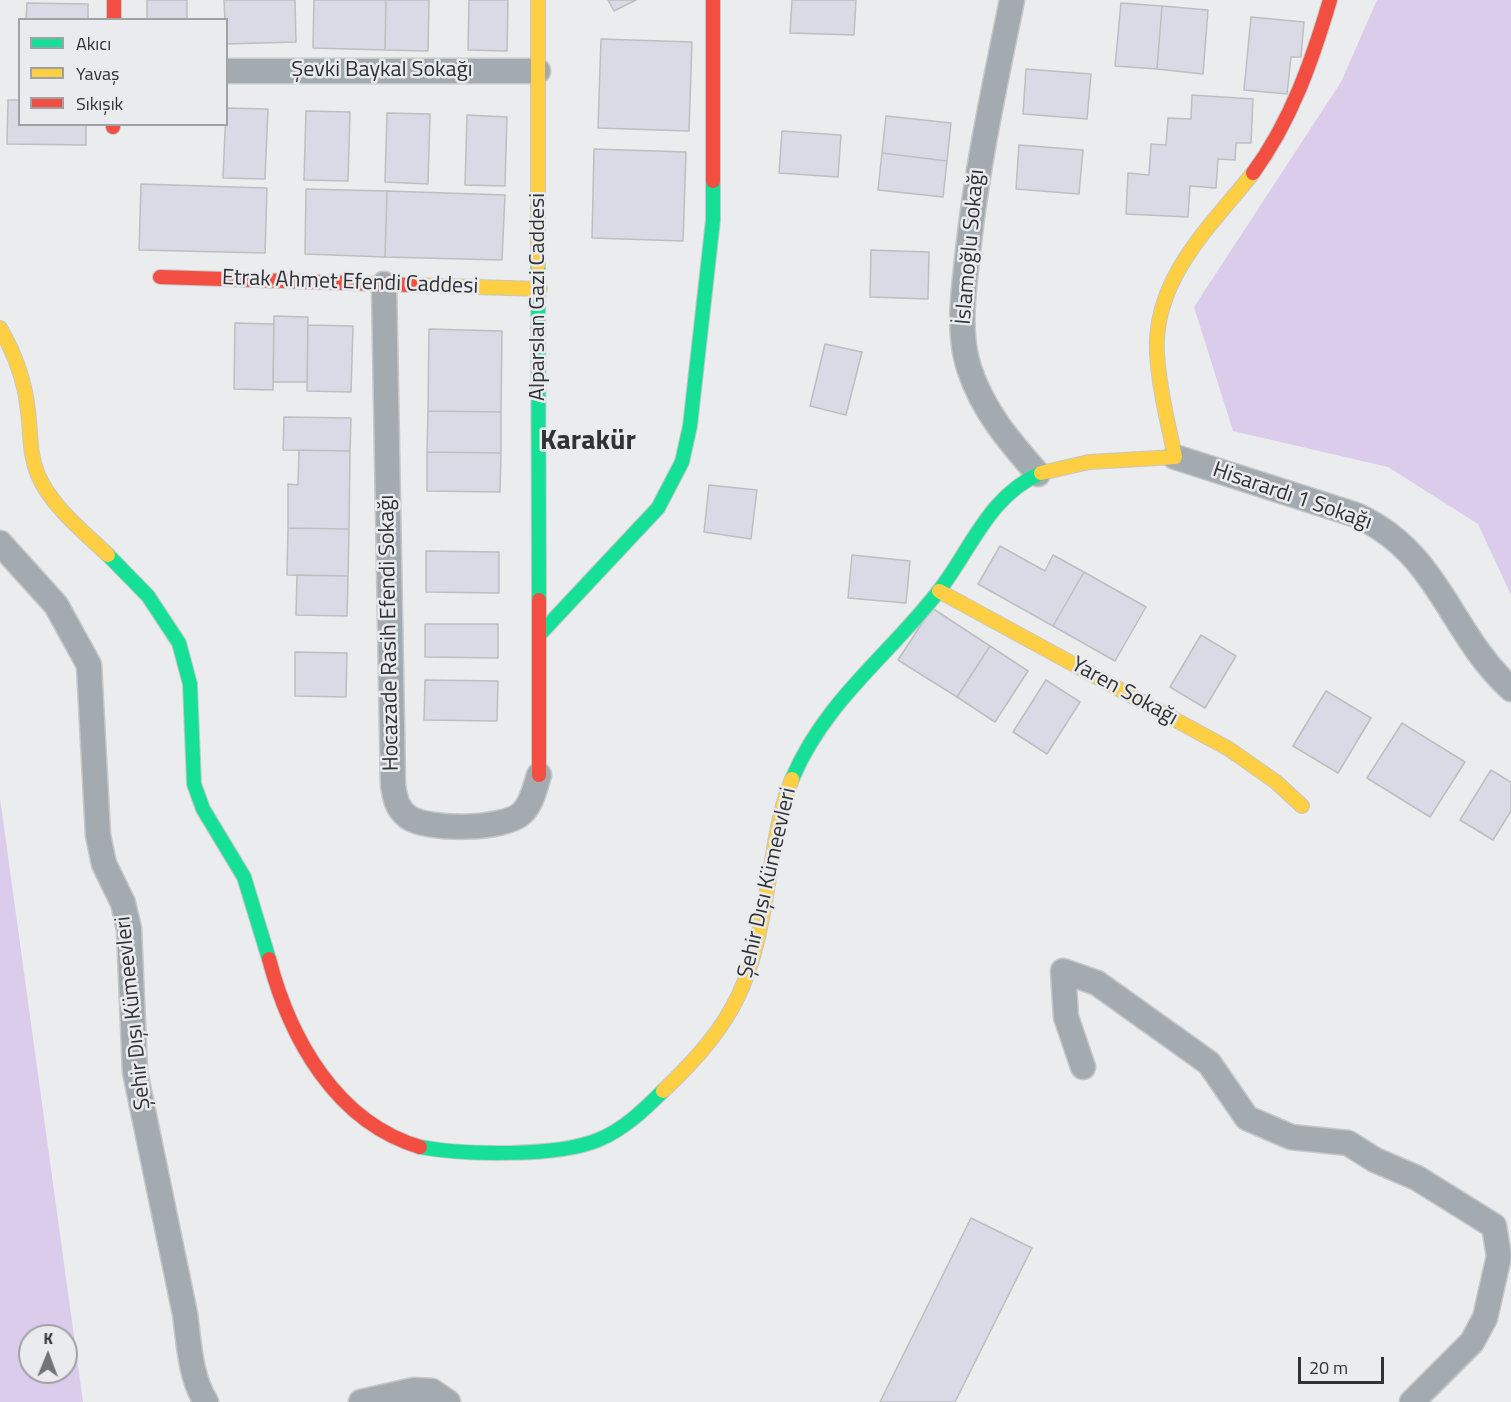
<!DOCTYPE html>
<meta charset="utf-8">
<style>
body{margin:0}
#map{position:relative;width:1511px;height:1402px;overflow:hidden;background:#eaecee;font-family:"Titillium Web",sans-serif}
canvas{display:block}
.legend{position:absolute;left:18px;top:18px;width:210px;height:108px;box-sizing:border-box;background:#e9ebef;border:2px solid #9fa1a4;margin:0;padding:8px 10px;list-style:none;font-size:18px;color:#313233}
.legend li{display:flex;align-items:center;gap:12px;height:30px}
.legend b{width:30px;border:2px solid #9fa1a4}
.north{position:absolute;left:18px;top:1324px;width:60px;height:60px;box-sizing:border-box;background:#e9ebef;border:2px solid #9fa1a4;border-radius:50%;rotate:1deg;font-size:16px;font-weight:700;line-height:24px;text-align:center;color:#313233}
.north::after{content:'';display:block;margin:auto;width:21px;height:27px;background:#727374;clip-path:polygon(50% 0,100% 100%,50% 72%,0 100%)}
.scale{position:absolute;left:1298px;top:1357px;width:86px;height:27px;box-sizing:border-box;border:3px solid #313233;border-top:0;padding-left:8px;font-size:18px;line-height:21px;white-space:nowrap;color:#313233;-webkit-text-stroke:4px #e9ebef;paint-order:stroke}
</style>
<div id="map">
<canvas width="1511" height="1402"></canvas>
<ul class="legend">
<li><b style="height:8px;background:#16e098"></b>Akıcı</li>
<li><b style="height:8px;background:#ffcf43"></b>Yavaş</li>
<li><b style="height:8px;background:#f24e42"></b>Sıkışık</li>
</ul>
<div class="north">K</div>
<div class="scale">20 m</div>
</div>
<script>
const context = document.querySelector('canvas').getContext('2d');
context.lineJoin = 'round';
function fillPath(path, color) {
  context.fillStyle = color;
  context.fill(path, 'evenodd');
}
function stroke(path, color, width, dash) {
  context.strokeStyle = color;
  context.lineWidth = width;
  context.lineCap = dash ? 'butt' : 'round';
  context.setLineDash(dash || []);
  context.stroke(path);
}
function drawText(font, color, halo, rows, align = 'center') {
  context.font = font + ' "Titillium Web",sans-serif';
  context.lineWidth = 5;
  context.setLineDash([]);
  context.textBaseline = 'middle';
  context.strokeStyle = halo;
  context.fillStyle = color;
  for (const [text, x, y, turn = 0] of rows) {
    context.save();
    context.translate(x, y);
    context.rotate((+turn || 0) * Math.PI / 180);
    context.textAlign = isNaN(turn) ? turn : align;
    if (halo) context.strokeText(text, 0, 0);
    context.fillText(text, 0, 0);
    context.restore();
  }
}
const green = new Path2D(`
 M 1377,0 L 1511,0 L 1511,595 L 1478,524 L 1388,467 L 1233,431 L 1194,307 L 1341,82 Z
 M 0,798 L 83,1402 L 0,1402 ZM 30,1336 L 66,1336 L 66,1372 L 30,1372 Z`);
const building = new Path2D(`
 M 147,0 L 187,0 L 187,20 L 147,20 Z
 M 224,0 L 295,0 L 296,42 L 226,44 Z
 M 314,0 L 386,0 L 385,50 L 313,48 Z
 M 386,0 L 429,0 L 428,51 L 385,50 Z
 M 469,0 L 508,0 L 507,51 L 468,50 Z
 M 608,0 L 636,0 L 614,11 Z
 M 792,0 L 856,0 L 854,35 L 790,33 Z
 M 27,3 L 88,4 L 88,20 L 26,20 Z
 M 1121,3 L 1162,6 L 1157,69 L 1115,66 Z
 M 1162,6 L 1208,10 L 1203,74 L 1157,69 Z
 M 1251,17 L 1304,22 L 1301,57 L 1291,57 L 1287,94 L 1244,90 Z
 M 601,39 L 692,42 L 689,131 L 598,128 Z
 M 1026,69 L 1091,74 L 1087,119 L 1023,114 Z
 M 1192,95 L 1253,99 L 1251,143 L 1236,143 L 1235,160 L 1218,159 L 1216,188 L 1190,186 L 1188,217 L 1126,214 L 1128,173 L 1149,175 L 1151,144 L 1166,145 L 1168,118 L 1191,119 Z
 M 8,100 L 20,100 L 20,124 L 86,124 L 86,145 L 7,144 Z
 M 226,108 L 268,109 L 265,179 L 223,178 Z
 M 306,111 L 350,112 L 348,181 L 304,180 Z
 M 387,113 L 430,114 L 428,184 L 385,182 Z
 M 467,115 L 507,117 L 505,186 L 465,185 Z
 M 886,116 L 951,123 L 947,161 L 882,153 Z
 M 782,131 L 841,135 L 838,177 L 779,173 Z
 M 1019,145 L 1083,150 L 1079,194 L 1016,189 Z
 M 594,149 L 686,152 L 683,241 L 592,238 Z
 M 882,153 L 947,161 L 943,197 L 878,190 Z
 M 141,184 L 267,188 L 265,253 L 139,250 Z
 M 306,189 L 387,191 L 385,257 L 305,254 Z
 M 387,191 L 505,195 L 502,260 L 385,257 Z
 M 871,250 L 929,252 L 928,299 L 870,297 Z
 M 274,316 L 308,317 L 307,382 L 273,382 Z
 M 235,323 L 274,324 L 273,390 L 234,389 Z
 M 308,325 L 353,326 L 351,392 L 307,391 Z
 M 429,329 L 502,331 L 501,412 L 428,411 Z
 M 825,344 L 862,352 L 846,415 L 810,406 Z
 M 428,411 L 501,412 L 501,453 L 427,452 Z
 M 284,417 L 351,418 L 350,451 L 283,450 Z
 M 299,450 L 350,451 L 349,529 L 288,528 L 288,484 L 298,485 Z
 M 427,452 L 501,453 L 500,492 L 427,491 Z
 M 709,485 L 757,490 L 751,539 L 704,532 Z
 M 288,528 L 349,529 L 348,576 L 287,575 Z
 M 1000,546 L 1045,571 L 1053,555 L 1084,572 L 1053,626 L 978,584 Z
 M 426,551 L 499,552 L 499,593 L 426,592 Z
 M 852,555 L 910,561 L 906,603 L 848,598 Z
 M 1084,572 L 1146,607 L 1115,661 L 1053,626 Z
 M 297,575 L 348,576 L 347,616 L 296,615 Z
 M 932,608 L 990,646 L 957,697 L 898,660 Z
 M 425,624 L 498,624 L 498,658 L 425,657 Z
 M 1201,635 L 1236,656 L 1205,708 L 1170,687 Z
 M 990,646 L 1028,671 L 995,722 L 957,697 Z
 M 295,652 L 347,653 L 346,697 L 295,696 Z
 M 425,680 L 498,681 L 497,721 L 424,720 Z
 M 1046,680 L 1080,702 L 1047,754 L 1013,732 Z
 M 1326,691 L 1371,718 L 1338,773 L 1293,746 Z
 M 1402,723 L 1465,762 L 1430,817 L 1367,778 Z
 M 1491,770 L 1511,782 L 1511,811 L 1493,840 L 1460,820 Z
 M 971,1218 L 1032,1248 L 955,1402 L 880,1402 Z`);
const street = new Path2D(`
 M 1012,0 C 995,84 977,166 968,251 C 964,289 957,331 969,368 C 983,411 1009,441 1038,474
 M 226,71 L 538,71
 M 384,284 L 393,785 C 395,798 397,809 408,817 C 428,831 505,830 522,813 C 532,804 535,787 539,775
 M 1175,457 L 1356,515 C 1440,553 1448,631 1511,689
 M 0,543 L 56,605 L 89,665 L 98,835 L 104,864 L 123,903 L 129,929 L 135,1072 L 185,1314 C 189,1343 190,1377 206,1402
 M 1083,1067 L 1066,1017 L 1063,971 L 1097,983 L 1209,1063 L 1247,1118 L 1291,1137 L 1348,1143 L 1375,1160 L 1417,1178 L 1494,1226 L 1499,1256 L 1485,1318 L 1472,1342 L 1412,1402
 M 361,1402 L 414,1390 L 432,1391 L 448,1402`);
const fast = new Path2D(`
 M 538,265 L 539,600
 M 108,555 L 148,596 L 179,643 L 190,684 L 194,784 L 203,809 L 244,877 L 269,959
 M 540,634 L 658,508 L 682,462 L 690,426 L 713,220 L 713,181
 M 792,779 C 825,701 887,657 938,592 C 971,550 988,496 1041,473
 M 420,1147 C 464,1155 557,1157 598,1140 C 623,1130 644,1110 663,1091`);
const slow = new Path2D(`
 M 538,0 L 538,265
 M 411,285 L 540,289
 M 0,328 C 15,354 25,381 28,411 C 31,433 29,454 38,475 C 51,506 84,532 108,555
 M 1041,473 L 1089,462 L 1175,457 C 1168,423 1159,388 1157,353 C 1153,279 1210,227 1253,173
 M 939,591 L 1229,749 L 1276,782 L 1302,806
 M 663,1091 C 739,1019 753,979 769,878 C 775,845 779,810 792,779`);
const jam = new Path2D(`
 M 114,0 L 114,20
 M 713,0 L 713,181
 M 113,124 L 113,127
 M 1253,173 C 1291,121 1312,61 1330,0
 M 160,277 L 411,285
 M 539,600 L 539,775
 M 269,959 C 290,1039 336,1122 420,1147`);
const streetNames = [
 ["Şevki Baykal Sokağı",382,71],
 ["İslamoğlu Sokağı",971,247,-85],
 ["Etrak Ahmet Efendi Caddesi",350,283,2],
 ["Alparslan Gazi Caddesi",539,297,-90],
 ["Hisarardı 1 Sokağı",1292,497,19],
 ["Hocazade Rasih Efendi Sokağı",390,633,-91],
 ["Yaren Sokağı",1124,692,29],
 ["Şehir Dışı Kümeevleri",768,883,-77],
 ["Şehir Dışı Kümeevleri",134,1013,-96]
];
const districtNames = [
 ["Karakür",588,442]
];
fillPath(green, '#dbcceb');
fillPath(building, '#dadae7');
stroke(building, '#bdbebf', 1.5);
stroke(street, '#c6c7c8', 27);
stroke(fast, '#c6c7c8', 16);
stroke(slow, '#c6c7c8', 16);
stroke(jam, '#c6c7c8', 16);
stroke(street, '#a4abb0', 24);
stroke(fast, '#16e098', 14);
stroke(slow, '#ffcf43', 14);
stroke(jam, '#f24e42', 14);
drawText('22px', '#313233', '#e9ebef', streetNames);
drawText('bold 28px', '#313233', '#e9ebef', districtNames);
</script>
